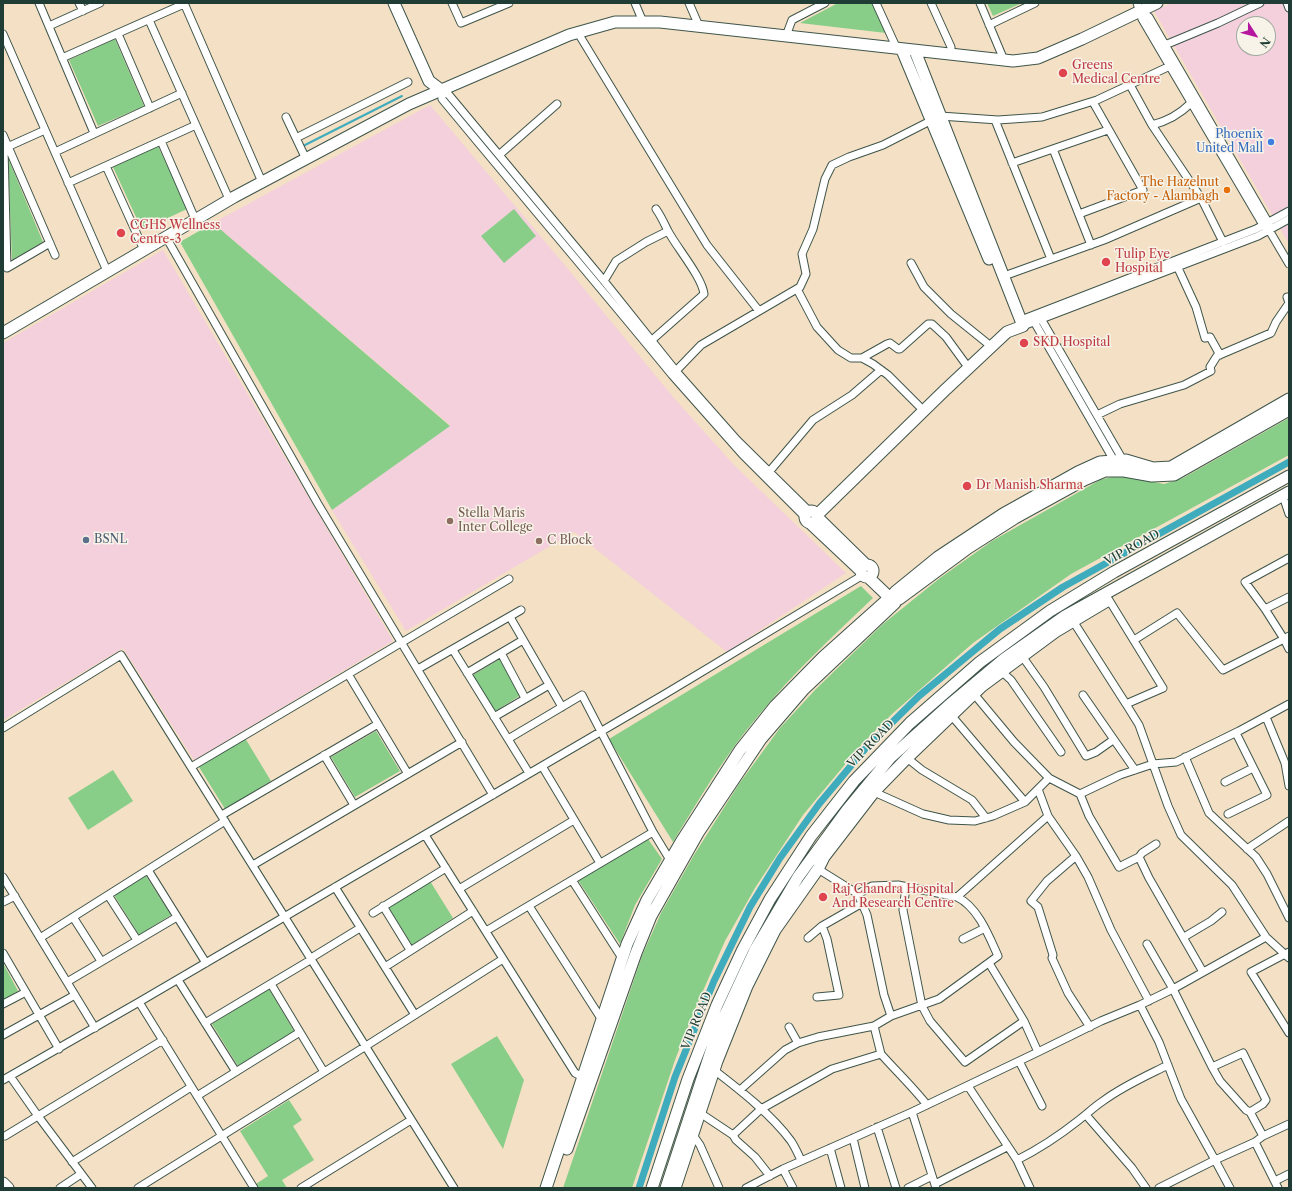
<!DOCTYPE html>
<style>
body{margin:0}
#map{position:relative;width:1292px;height:1191px;overflow:hidden;background:#f4e0c5;font-family:"Libre Caslon Text",serif}
canvas{display:block}
.frame{position:absolute;inset:0;border:4px solid #1f3d34;pointer-events:none}
.north{position:absolute;left:1236px;top:16px;width:40px;height:40px;box-sizing:border-box;background:#f7f3e8;border:1px solid #a1aaa0;border-radius:50%;rotate:126deg;font-size:11px;font-weight:700;line-height:16px;text-align:center;color:#1f3d34}
.north::after{content:'';display:block;margin:auto;width:14px;height:18px;background:#b5179e;clip-path:polygon(50% 0,100% 100%,50% 72%,0 100%)}
</style>
<div id="map">
<canvas width="1292" height="1191"></canvas>
<div class="frame"></div>
<div class="north">N</div>
</div>
<script>
const context = document.querySelector('canvas').getContext('2d');
context.lineJoin = 'round';
function fillPath(path, color) {
  context.fillStyle = color;
  context.fill(path, 'evenodd');
}
function stroke(path, color, width, dash) {
  context.strokeStyle = color;
  context.lineWidth = width;
  context.lineCap = dash ? 'butt' : 'round';
  context.setLineDash(dash || []);
  context.stroke(path);
}
function drawText(font, color, halo, rows, align = 'center') {
  context.font = font + ' "Libre Caslon Text",serif';
  context.lineWidth = 3;
  context.setLineDash([]);
  context.textBaseline = 'middle';
  context.strokeStyle = halo;
  context.fillStyle = color;
  for (const [text, x, y, turn = 0] of rows) {
    context.save();
    context.translate(x, y);
    context.rotate((+turn || 0) * Math.PI / 180);
    context.textAlign = isNaN(turn) ? turn : align;
    if (halo) context.strokeText(text, 0, 0);
    context.fillText(text, 0, 0);
    context.restore();
  }
}
const built = new Path2D(`
 M 1172,3 L 1289,3 L 1289,244 L 1154,11 ZM 1244,24 L 1268,24 L 1268,48 L 1244,48 Z
 M 430,105 L 563,263 L 674,398 L 733,464 L 846,573 L 727,652 L 574,532 L 406,631 L 332,510 L 450,425 L 213,223 Z
 M 163,250 L 393,641 L 194,760 L 123,648 L 3,720 L 3,343 Z`);
const green = new Path2D(`
 M 838,3 L 873,3 L 886,33 L 800,23 Z
 M 987,3 L 1022,3 L 993,16 Z
 M 115,39 L 144,106 L 98,126 L 69,60 Z
 M 158,146 L 187,209 L 142,230 L 113,167 Z
 M 8,158 L 43,242 L 12,260 Z
 M 514,209 L 536,236 L 504,263 L 481,236 Z
 M 213,223 L 450,426 L 332,510 L 180,242 Z
 M 1289,418 L 1289,455 L 1071,574 L 973,643 L 892,714 L 862,744 L 803,815 L 755,888 L 725,941 L 695,1009 L 675,1060 L 632,1188 L 563,1188 L 642,956 L 661,913 L 694,855 L 739,784 L 780,728 L 815,690 L 883,624 L 940,578 L 992,541 L 1100,480 L 1118,475 L 1164,484 L 1183,478 Z
 M 861,586 L 873,598 C 833,636 793,673 758,716 C 725,755 699,799 673,842 L 609,739 Z
 M 500,659 L 521,695 L 494,712 L 473,675 Z
 M 376,731 L 400,771 L 355,797 L 331,757 Z
 M 245,738 L 271,781 L 225,809 L 199,767 Z
 M 113,770 L 133,801 L 88,830 L 68,798 Z
 M 648,839 L 662,859 L 635,905 L 620,944 L 578,880 Z
 M 146,876 L 171,915 L 139,935 L 114,895 Z
 M 430,881 L 453,918 L 412,945 L 389,908 Z
 M 3,963 L 18,991 L 3,1000 Z
 M 269,989 L 294,1031 L 238,1066 L 212,1024 Z
 M 497,1036 L 524,1080 L 503,1149 L 451,1064 Z
 M 289,1100 L 302,1120 L 293,1126 L 314,1160 L 282,1180 L 287,1188 L 258,1188 L 256,1184 L 268,1176 L 240,1131 Z`);
const stream = new Path2D(`
 M 305,145 L 402,96`);
const canal = new Path2D(`
 M 639,1188 L 675,1077 L 714,981 L 750,907 L 780,858 L 819,804 L 865,749 L 919,696 L 1000,629 L 1063,587 L 1289,462`);
const street = new Path2D(`
 M 39,3 L 94,133
 M 79,3 L 83,11
 M 184,3 L 262,182
 M 452,3 L 461,23 L 509,3
 M 635,3 L 643,22
 M 689,3 L 699,26
 M 876,3 L 897,49
 M 931,3 L 951,47 L 951,55
 M 980,3 L 1004,60
 M 1137,3 L 1142,19 L 1263,225 L 1269,230 L 1289,264
 M 1287,3 L 1289,8
 M 1141,11 L 1149,17 L 1268,222 L 1269,226
 M 149,20 L 229,199
 M 989,25 L 1035,3
 M 49,26 L 100,3
 M 578,33 L 707,245 L 759,311
 M 3,34 L 107,271
 M 118,34 L 150,108
 M 786,36 L 792,20 L 825,3
 M 1165,45 L 1218,23 L 1260,3
 M 62,58 L 184,4
 M 1130,85 L 1152,125 L 1201,198 L 1223,242
 M 441,90 L 442,99 C 518,191 596,282 672,375 L 701,345 L 800,287 L 806,274 L 802,254 L 813,229 L 825,179 L 832,165 L 849,157 L 883,145 L 940,116 L 998,120 L 1042,117 L 1097,100 L 1170,66
 M 441,90 L 449,95 L 604,281 L 676,371 L 737,440 L 809,511
 M 286,117 L 306,159
 M 995,120 L 1051,259
 M 1152,125 C 1168,121 1180,114 1191,103
 M 3,135 L 55,255
 M 296,138 L 408,82
 M 161,141 L 195,219
 M 4,148 L 7,268 L 50,243
 M 5,148 L 45,130
 M 1053,149 L 1091,245
 M 55,152 L 182,93
 M 499,155 L 557,104
 M 1012,163 L 1108,130
 M 106,166 L 144,250
 M 68,183 L 196,125
 M 1079,214 L 1143,190 L 1093,102
 M 166,237 L 318,504 L 493,795
 M 911,263 L 924,287 L 951,314 L 987,343
 M 1178,268 L 1196,307 L 1205,338 L 1210,337 L 1220,355
 M 1004,276 L 1104,240 L 1201,198
 M 604,281 L 616,261 L 646,242 L 668,231
 M 797,289 L 817,327 L 838,350 L 851,358 L 862,358 L 873,364 L 888,375 L 919,406
 M 1040,317 L 1124,462
 M 1032,318 L 1116,464
 M 1021,320 L 1256,229 L 1289,211
 M 1023,326 L 1258,236 L 1289,219
 M 652,340 L 704,294 C 702,277 677,248 668,231 C 664,223 661,216 656,209
 M 862,358 L 887,344 L 890,343 L 898,349 L 900,349 L 928,324 L 932,324 L 946,337 L 965,363
 M 672,375 L 742,454 L 805,517
 M 1097,415 L 1120,404 L 1184,385 L 1211,371 L 1210,367 L 1217,356 L 1271,333 L 1276,322 L 1289,303 L 1287,297 L 1289,297
 M 769,472 L 813,420 L 852,395 L 881,370
 M 1285,502 L 1289,514
 M 1289,597 L 1265,609 L 1284,639 L 1289,636
 M 1265,609 L 1245,582 L 1289,558
 M 510,617 L 562,707
 M 1073,621 L 1126,704 L 1163,688 L 1109,600
 M 1134,640 L 1177,613 L 1223,670 L 1284,639 L 1289,649
 M 453,650 L 529,773
 M 501,653 L 525,698
 M 1022,656 L 1044,687 L 1086,756 L 1096,752 L 1113,740
 M 418,669 L 521,610
 M 1001,671 L 1011,680 L 1061,752
 M 467,673 L 523,640
 M 348,674 L 408,774
 M 974,694 L 1014,742 L 1049,778 L 1080,794 L 1120,775 L 1153,764 L 1176,762 L 1239,731 L 1289,704
 M 1083,695 L 1135,770
 M 1126,704 L 1139,725 L 1168,806 L 1181,835 L 1232,885 L 1266,937 L 1289,958
 M 951,715 L 1025,802
 M 494,717 L 549,685
 M 1266,717 L 1285,763 L 1289,786
 M 3,728 L 121,655 L 454,1188
 M 508,739 L 582,695 L 653,832 L 670,860
 M 324,755 L 354,805
 M 1185,757 L 1209,813 L 1256,857 L 1267,874 L 1289,918
 M 907,758 L 922,770 L 972,800 L 986,818
 M 542,766 L 600,863
 M 191,767 L 509,579
 M 1225,782 L 1253,768
 M 1038,789 L 1048,816 L 1076,856 L 1088,877 L 1111,930 L 1149,1001
 M 874,792 L 923,814 L 949,820 L 975,821 L 993,816 L 1025,802 L 1049,778
 M 1080,794 L 1089,816 L 1119,867 L 1139,857 L 1142,853 L 1156,844
 M 1228,814 L 1267,795 L 1236,733
 M 222,815 L 378,724
 M 425,835 L 575,1073 L 583,1077
 M 1247,849 L 1289,821
 M 1076,856 L 1047,881 L 1031,901 L 1038,907 L 1053,955 L 1052,958 L 1068,993 L 1090,1027
 M 1139,857 L 1149,878 L 1203,972
 M 253,865 L 462,742
 M 818,869 L 858,894 L 867,915 L 884,995 L 891,1016 L 939,999 L 998,956 C 989,936 978,907 957,897 L 898,885 L 872,886 L 858,894
 M 148,870 L 206,963
 M 3,877 L 95,1028
 M 572,880 L 622,958
 M 335,887 L 415,1015
 M 906,887 L 903,910 L 922,1006 L 930,1021 L 965,1062 L 1024,1021
 M 459,889 L 574,820
 M 108,895 L 137,940
 M 957,897 L 1048,816
 M 3,902 L 15,896
 M 383,906 L 410,950
 M 529,906 L 602,1020
 M 373,913 L 446,868
 M 73,917 L 101,961
 M 486,931 L 653,832
 M 1184,937 L 1211,921 L 1222,912
 M 40,938 L 225,821
 M 808,938 L 822,926 L 857,906 L 862,904
 M 963,939 L 985,928
 M 1147,944 L 1173,989 L 1212,1067 L 1220,1081 L 1246,1110 L 1250,1112 L 1263,1136
 M 1289,952 L 1251,972 L 1289,1033
 M 3,953 L 59,1049
 M 311,958 L 360,928
 M 989,963 L 1024,1021 L 1038,1052
 M 385,967 L 473,911
 M 178,980 L 236,1072
 M 67,982 L 177,917
 M 271,984 L 324,1072
 M 817,997 L 839,995 L 827,939 L 822,926
 M 139,1002 L 254,1188
 M 3,1004 L 26,992
 M 1140,1005 L 1173,989 L 1266,937
 M 205,1023 L 312,959
 M 789,1027 L 798,1043
 M 3,1035 L 75,995
 M 881,1054 C 896,1071 913,1087 927,1105
 M 1019,1061 L 1042,1106
 M 1212,1067 L 1243,1053 L 1266,1100 L 1263,1104 L 1250,1112
 M 714,1070 C 740,1090 772,1115 791,1141 C 795,1147 798,1154 801,1160
 M 10,1076 L 38,1116 L 92,1188
 M 3,1080 L 139,1002 L 665,694 L 863,575
 M 968,1086 L 1017,1160 C 1039,1149 1060,1135 1079,1120 C 1087,1114 1095,1106 1103,1101 C 1123,1086 1146,1076 1168,1065
 M 740,1090 L 785,1050 L 798,1043 L 818,1037 L 874,1026 L 891,1016
 M 197,1096 L 300,1032
 M 912,1112 L 936,1188
 M 700,1113 L 733,1135 L 736,1140 L 755,1157 L 770,1176
 M 1086,1115 L 1132,1168 L 1146,1188
 M 877,1127 L 896,1188
 M 693,1135 L 700,1145 L 719,1188
 M 733,1135 L 761,1109 L 832,1069 L 881,1054 L 874,1026
 M 5,1136 L 163,1040
 M 853,1138 L 865,1188
 M 1255,1142 L 1278,1188
 M 830,1148 L 841,1188
 M 1017,1160 L 1030,1188
 M 72,1162 L 191,1087
 M 1275,1181 L 1289,1174
 M 935,1184 L 1007,1147
 M 60,1188 L 81,1174
 M 138,1188 L 366,1046 L 503,959
 M 301,1188 L 411,1120
 M 746,1188 L 783,1169
 M 793,1188 L 783,1169 L 912,1112 L 1038,1052 L 1101,1021 L 1140,1005 L 1159,1042 L 1181,1099 L 1215,1160 L 1255,1142 L 1263,1136 L 1289,1124
 M 908,1188 L 932,1176
 M 1159,1188 L 1215,1160 L 1230,1188`);
const secondary = new Path2D(`
 M 394,3 L 429,81 L 441,90
 M 902,50 L 989,259
 M 3,333 L 234,197 L 409,104 L 569,35 L 615,22 L 660,22 L 1013,61 L 1038,58 L 1082,39 L 1157,3
 M805 517a6 6 0 1 1 12 0a6 6 0 1 1-12 0Z
 M 817,515 L 944,391 L 1007,332 L 1023,326 L 915,51
 M 817,517 L 866,565
 M 810,523 L 861,571
 M861 571a6 6 0 1 1 12 0a6 6 0 1 1-12 0Z
 M 868,577 L 889,597
 M 895,592 L 938,557 L 1003,514 L 1078,472 L 1100,462 L 1126,460 L 1153,468 L 1171,467 L 1289,399
 M 899,599 L 968,548 L 1015,518 L 1084,480 L 1105,471 L 1124,471 L 1152,476 L 1174,475 L 1289,410
 M 567,1149 L 636,953 L 651,916 L 698,833 L 761,739 L 804,689 L 895,603
 M 3,1183 L 8,1188
 M 546,1188 L 627,944 L 647,900 L 681,842 L 740,750 L 775,706 L 823,657 L 889,598
 M 652,1188 L 688,1079 L 717,1005 L 743,949 L 770,899 L 811,836 L 854,781 L 910,723 L 980,662 L 1050,611 L 1114,572 L 1289,476
 M 666,1188 L 718,1030 L 755,950 L 798,877 L 847,810 L 890,758 L 948,706 L 1004,659 L 1065,616 L 1289,492
 M 675,1188 L 717,1061 L 747,986 L 775,930 L 818,869 L 824,857 L 874,792 L 907,758 L 982,686 L 1055,632 L 1107,601`);
const markers = [
 [1063,73,5,"#e0444e"],
 [1271,142,4,"#3f7fe0"],
 [1227,190,4,"#e8710a"],
 [121,233,5,"#e0444e"],
 [1106,262,5,"#e0444e"],
 [1024,343,5,"#e0444e"],
 [967,486,5,"#e0444e"],
 [450,521,4,"#8d6e63"],
 [86,540,4,"#5c6f8a"],
 [539,541,4,"#8d6e63"],
 [823,897,5,"#e0444e"]
];
const healthNames = [
 ["Greens",1072,66],
 ["Medical Centre",1072,80],
 ["CGHS Wellness",130,226],
 ["Centre-3",130,240],
 ["Tulip Eye",1115,255],
 ["Hospital",1115,269],
 ["SKD Hospital",1033,343],
 ["Dr Manish Sharma",976,486],
 ["Raj Chandra Hospital",832,890],
 ["And Research Centre",832,904]
];
const shopNames = [
 ["Phoenix",1263,135],
 ["United Mall",1263,149]
];
const foodNames = [
 ["The Hazelnut",1219,183],
 ["Factory - Alambagh",1219,197]
];
const educationNames = [
 ["Stella Maris",458,514],
 ["Inter College",458,528],
 ["C Block",547,541]
];
const serviceNames = [
 ["BSNL",94,540]
];
const streetNames = [
 ["VIP ROAD",1132,548,-29],
 ["VIP ROAD",871,744,-46],
 ["VIP ROAD",697,1021,-68]
];
fillPath(built, '#f4cfdc');
fillPath(green, '#88ce88');
stroke(stream, '#3eacbc', 2);
stroke(canal, '#3eacbc', 7);
stroke(street, '#3f554a', 9);
stroke(secondary, '#3f554a', 13);
stroke(street, '#fff', 7);
stroke(secondary, '#fff', 11);
for (const [x, y, r, color] of markers) {
  const dot = new Path2D();
  dot.arc(x, y, r, 0, 2 * Math.PI);
  context.fillStyle = color;
  context.fill(dot);
  stroke(dot, '#f7f3e8', 1.5);
}
drawText('12px', '#be3a42', '#f7f3e8', healthNames, 'left');
drawText('12px', '#366cbe', '#f7f3e8', shopNames, 'right');
drawText('12px', '#c56008', '#f7f3e8', foodNames, 'right');
drawText('12px', '#785e54', '#f7f3e8', educationNames, 'left');
drawText('12px', '#4e5e75', '#f7f3e8', serviceNames, 'left');
drawText('12px', '#1f3d34', '#f7f3e8', streetNames);
</script>
